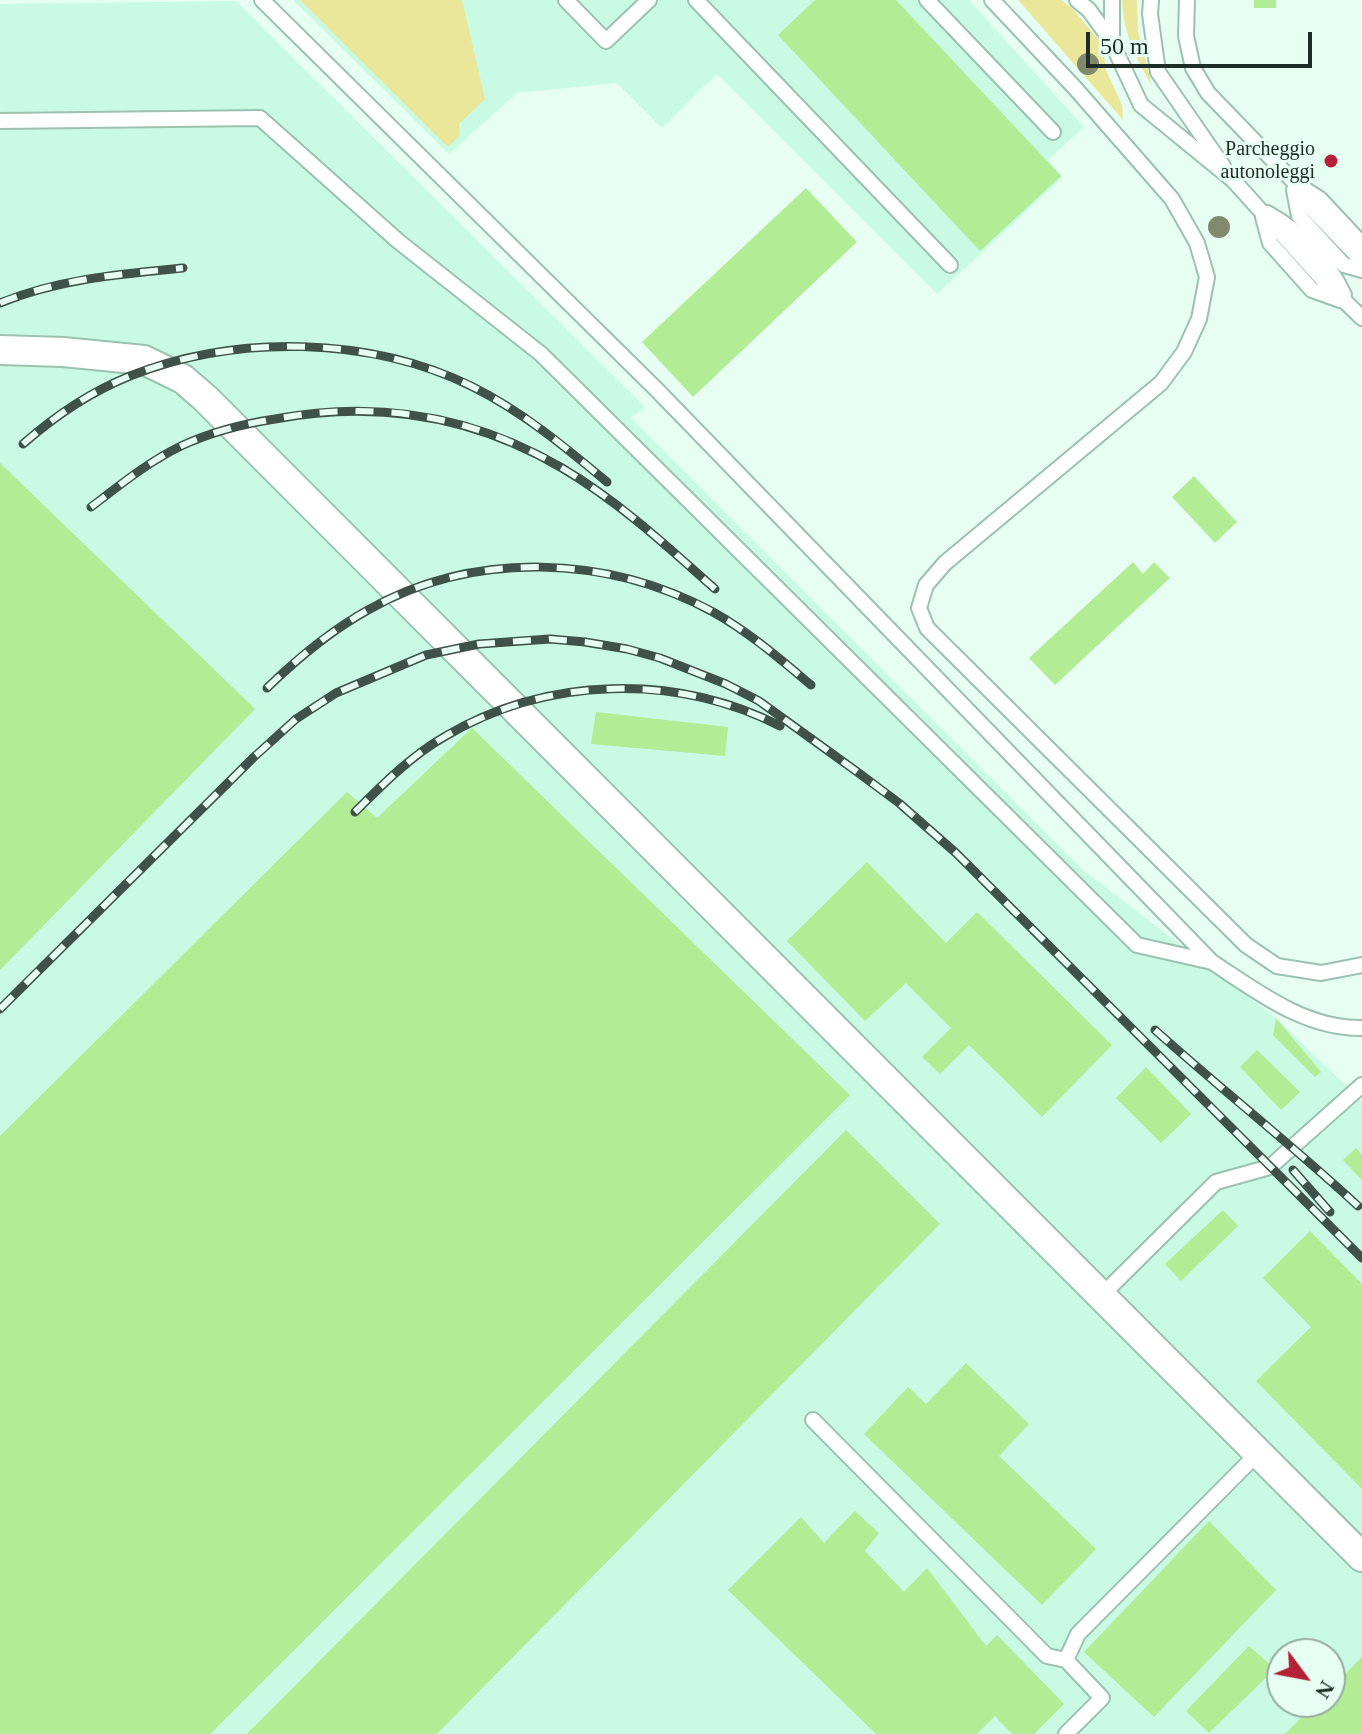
<!DOCTYPE html>
<style>
body{margin:0}
#map{position:relative;width:1362px;height:1734px;overflow:hidden;background:#e7fff3;font-family:Georgia,serif}
canvas{display:block}
.north{position:absolute;left:1266px;top:1638px;width:80px;height:80px;box-sizing:border-box;background:#e7fff3;border:2px solid #97aba1;border-radius:50%;rotate:122deg;font-size:22px;font-weight:700;line-height:32px;text-align:center;color:#1e2d26}
.north::after{content:'';display:block;margin:auto;width:28px;height:36px;background:#b42239;clip-path:polygon(50% 0,100% 100%,50% 72%,0 100%)}
.scale{position:absolute;left:1086px;top:32px;width:226px;height:36px;box-sizing:border-box;border:4px solid #1e2d26;border-top:0;padding-left:10px;font-size:24px;line-height:28px;white-space:nowrap;color:#1e2d26;-webkit-text-stroke:6px #e7fff3;paint-order:stroke}
</style>
<div id="map">
<canvas width="1362" height="1734"></canvas>
<div class="north">N</div>
<div class="scale">50 m</div>
</div>
<script>
const context = document.querySelector('canvas').getContext('2d');
context.lineJoin = 'round';
function fillPath(path, color) {
  context.fillStyle = color;
  context.fill(path, 'evenodd');
}
function stroke(path, color, width, dash) {
  context.strokeStyle = color;
  context.lineWidth = width;
  context.lineCap = dash ? 'butt' : 'round';
  context.setLineDash(dash || []);
  context.stroke(path);
}
function drawText(font, color, halo, rows, align = 'center') {
  context.font = font + ' Georgia,serif';
  context.lineWidth = 6;
  context.setLineDash([]);
  context.textBaseline = 'middle';
  context.strokeStyle = halo;
  context.fillStyle = color;
  for (const [text, x, y, turn = 0] of rows) {
    context.save();
    context.translate(x, y);
    context.rotate((+turn || 0) * Math.PI / 180);
    context.textAlign = isNaN(turn) ? turn : align;
    if (halo) context.strokeText(text, 0, 0);
    context.fillText(text, 0, 0);
    context.restore();
  }
}
const built = new Path2D(`
 M 293,0 L 969,0 L 1084,127 L 1048,160 L 1063,177 L 937,294 L 717,74 L 662,128 L 617,83 L 517,93 L 449,154 Z
 M 236,1 L 645,407 L 631,418 L 1082,869 L 1276,1018 L 1362,1101 L 1362,1734 L 0,1734 L 0,4 ZM 1282,1654 L 1330,1654 L 1330,1702 L 1282,1702 Z`);
const green = new Path2D(`
 M 300,0 L 462,0 L 485,99 L 459,124 L 459,136 L 448,147 Z
 M 1018,0 L 1061,0 L 1072,8 L 1102,44 L 1106,70 L 1122,105 L 1123,120 Z
 M 1122,0 L 1137,0 L 1138,31 L 1152,86 C 1136,58 1123,33 1122,0 Z`);
const building = new Path2D(`
 M 815,0 L 896,0 L 1061,176 L 980,251 L 778,35 Z
 M 1254,0 L 1276,0 L 1276,8 L 1254,8 Z
 M 806,188 L 857,242 L 693,397 L 642,342 Z
 M 0,463 L 255,709 L 0,970 Z
 M 1194,476 L 1237,522 L 1215,543 L 1172,497 Z
 M 1133,562 L 1143,574 L 1154,562 L 1170,578 L 1055,685 L 1029,658 Z
 M 596,712 L 728,727 L 725,756 L 591,744 Z
 M 472,728 L 850,1095 L 210,1734 L 0,1734 L 0,1136 L 347,792 L 377,818 Z
 M 867,862 L 946,943 L 977,912 L 1112,1045 L 1042,1117 L 969,1045 L 940,1074 L 922,1057 L 951,1028 L 906,983 L 865,1021 L 787,941 Z
 M 1276,1018 L 1321,1072 L 1315,1077 L 1273,1035 Z
 M 1257,1050 L 1300,1092 L 1281,1110 L 1240,1067 Z
 M 1146,1067 L 1191,1114 L 1161,1143 L 1116,1098 Z
 M 846,1130 L 940,1224 L 437,1734 L 247,1734 Z
 M 1356,1148 L 1362,1155 L 1362,1180 L 1343,1160 Z
 M 1223,1210 L 1238,1226 L 1181,1281 L 1165,1264 Z
 M 1310,1231 L 1362,1284 L 1362,1489 L 1256,1381 L 1311,1327 L 1263,1278 Z
 M 966,1363 L 1029,1424 L 999,1456 L 1096,1549 L 1042,1605 L 864,1434 L 908,1387 L 926,1404 Z
 M 855,1511 L 879,1533 L 865,1551 L 904,1592 L 927,1568 L 986,1646 L 997,1635 L 1064,1704 L 1034,1734 L 1012,1734 L 995,1716 L 977,1734 L 876,1734 L 728,1590 L 801,1517 L 824,1543 Z
 M 1209,1521 L 1276,1590 L 1154,1717 L 1084,1652 Z
 M 1249,1646 L 1275,1669 L 1209,1733 L 1186,1711 Z
 M 1362,1657 L 1362,1734 L 1285,1734 L 1317,1702 L 1330,1702 L 1330,1689 Z`);
const service = new Path2D(`
 M 262,0 L 657,390 L 1212,962 C 1258,992 1305,1029 1362,1028
 M 566,0 L 606,41 L 649,0
 M 696,0 L 950,265
 M 927,0 L 1053,132
 M 992,0 L 1075,88 L 1172,199 L 1197,243 L 1207,277 L 1199,319 L 1184,352 L 1161,383 L 945,563 L 926,585 L 919,608 L 927,628 L 1246,945 L 1277,966 L 1321,973 L 1362,965
 M 1077,0 L 1089,10 L 1112,42
 M 1112,0 L 1112,43 L 1141,105 L 1233,180 L 1325,282 L 1362,318
 M 1151,0 L 1150,14 L 1158,72 L 1223,166
 M 1187,0 L 1186,36 L 1193,68 L 1208,93 L 1293,181 L 1310,207 L 1362,261
 M 0,121 L 260,118 L 398,241 L 541,354 L 1137,945 L 1212,962
 M 1300,186 L 1320,199 L 1362,244
 M 1294,190 L 1299,216 L 1344,265 L 1362,270
 M 1267,213 C 1300,231 1328,260 1344,295
 M 1263,217 L 1270,243 L 1312,290 L 1340,300
 M 1100,1297 L 1216,1182 L 1270,1167 L 1362,1085
 M 813,1420 L 1047,1656 L 1066,1660 L 1102,1698 L 1066,1734
 M 1066,1660 L 1078,1634 L 1258,1453`);
const minor = new Path2D(`
 M 0,350 L 63,352 L 144,360 L 183,379 L 205,398 L 1362,1557`);
const rail = new Path2D(`
 M 0,303 C 59,279 120,274 183,268
 M 23,444 C 55,416 90,392 130,376 C 235,334 371,336 473,387 C 523,412 565,447 607,482
 M 91,507 C 120,485 148,462 181,446 C 211,432 242,424 275,419 C 377,400 472,415 562,468 C 618,501 667,546 715,589
 M 267,688 C 298,658 330,631 368,610 C 474,550 608,555 713,612 C 749,632 780,659 811,685
 M 355,812 C 382,785 411,756 444,737 C 546,676 676,673 780,726
 M 0,1009 L 254,757 L 296,719 L 336,693 L 426,655 L 479,644 L 550,639 L 585,642 L 627,649 L 660,658 L 726,684 L 759,701 L 856,771 L 899,803 L 956,853 L 1362,1258
 M 1155,1030 C 1222,1090 1292,1145 1358,1206
 M 1293,1170 L 1330,1212`);
const trees = [
 [1088,64],
 [1219,227]
];
const markers = [
 [1331,161,8,"#b42239"]
];
const poiNames = [
 ["Parcheggio",1315,150],
 ["autonoleggi",1315,173]
];
fillPath(built, '#c9fae3');
fillPath(green, '#eae79a');
fillPath(building, '#b2ec94');
stroke(service, '#9bc2b0', 18);
stroke(minor, '#9bc2b0', 32);
stroke(service, '#fff', 14);
stroke(minor, '#fff', 28);
stroke(rail, '#405149', 9);
stroke(rail, '#e7fff3', 6, [18]);
context.fillStyle = '#818a6d';
for (const [x, y] of trees) {
  context.beginPath();
  context.arc(x, y, 11, 0, 2 * Math.PI);
  context.fill();
}
for (const [x, y, r, color] of markers) {
  const dot = new Path2D();
  dot.arc(x, y, r, 0, 2 * Math.PI);
  context.fillStyle = color;
  context.fill(dot);
  stroke(dot, '#e7fff3', 3);
}
drawText('20px', '#1e2d26', '#e7fff3', poiNames, 'right');
</script>
